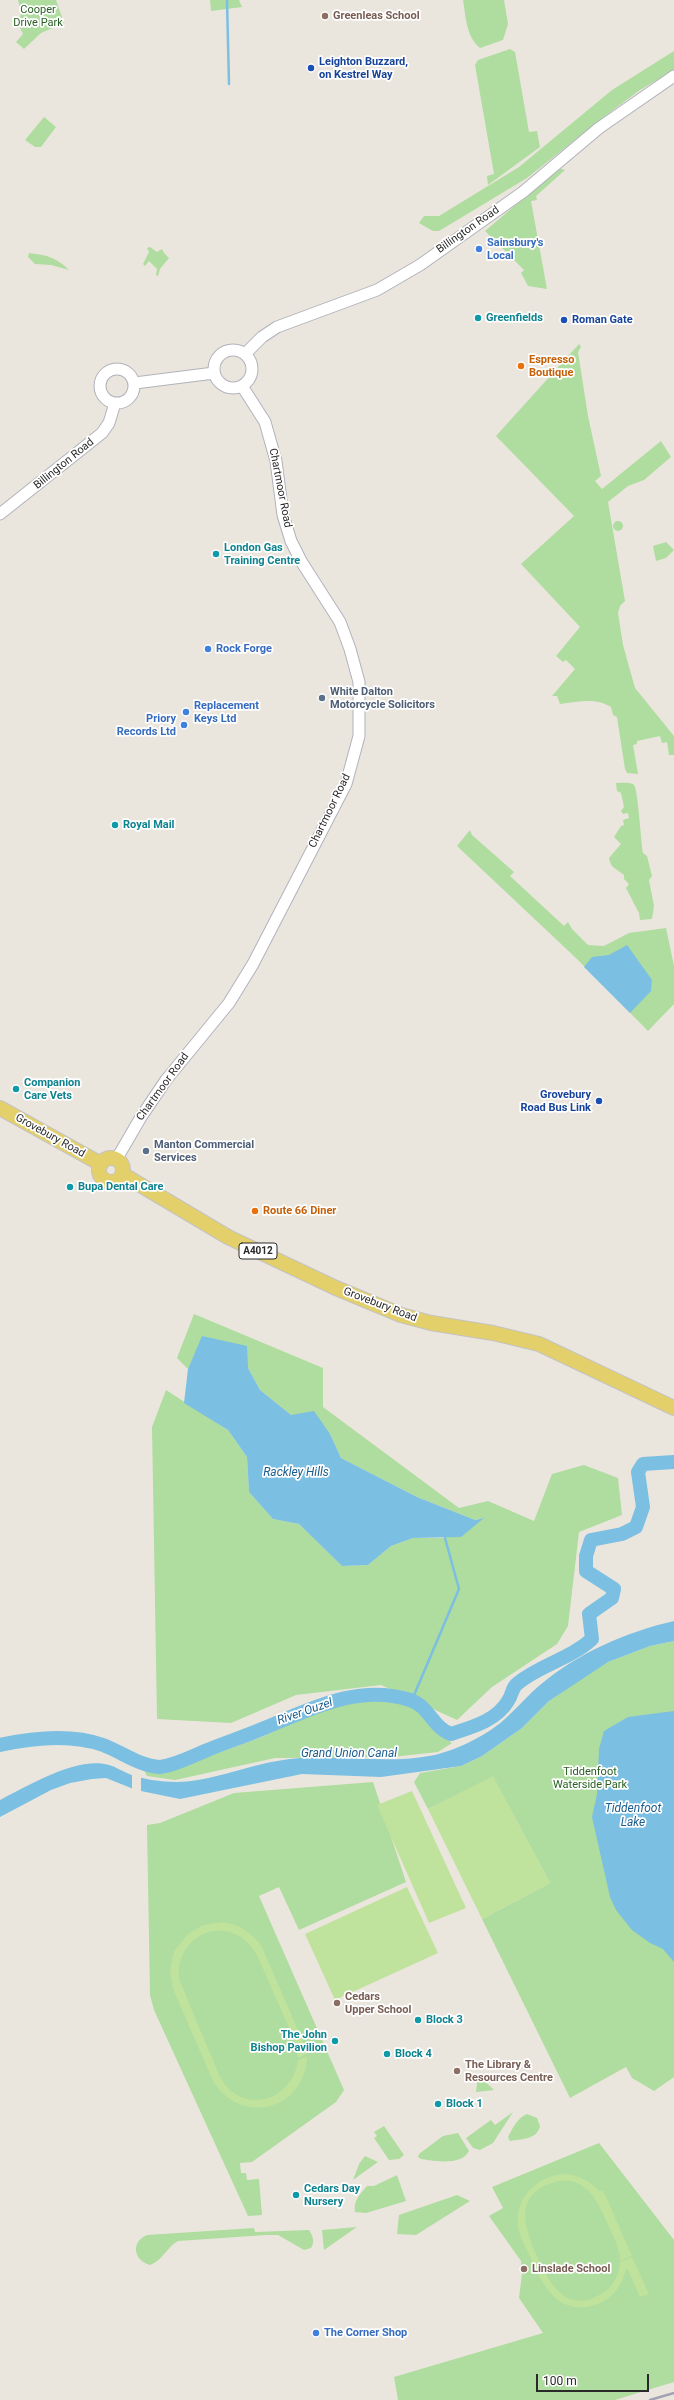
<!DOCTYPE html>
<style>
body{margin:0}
#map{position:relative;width:674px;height:2400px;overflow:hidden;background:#ebe6dd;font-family:Roboto,sans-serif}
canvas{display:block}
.scale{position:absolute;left:536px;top:2374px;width:113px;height:18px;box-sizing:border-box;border:2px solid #2a2a2a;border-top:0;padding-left:5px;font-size:12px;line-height:14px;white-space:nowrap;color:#2a2a2a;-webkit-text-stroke:3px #fff;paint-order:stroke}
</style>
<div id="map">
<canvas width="674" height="2400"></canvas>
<div class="scale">100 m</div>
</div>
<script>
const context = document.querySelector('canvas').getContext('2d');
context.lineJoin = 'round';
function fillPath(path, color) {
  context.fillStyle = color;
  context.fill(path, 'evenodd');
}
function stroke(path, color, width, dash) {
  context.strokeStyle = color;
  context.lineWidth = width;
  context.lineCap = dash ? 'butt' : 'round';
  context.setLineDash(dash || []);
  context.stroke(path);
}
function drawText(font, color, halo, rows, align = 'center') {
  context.font = font + ' Roboto,sans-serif';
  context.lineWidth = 3.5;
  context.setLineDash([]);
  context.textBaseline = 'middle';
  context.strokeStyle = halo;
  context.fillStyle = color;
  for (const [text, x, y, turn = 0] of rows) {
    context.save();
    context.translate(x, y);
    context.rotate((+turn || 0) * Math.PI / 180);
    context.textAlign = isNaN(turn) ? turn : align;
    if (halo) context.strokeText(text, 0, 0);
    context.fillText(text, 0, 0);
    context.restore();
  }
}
const green = new Path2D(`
 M 18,0 L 56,0 L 64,23 L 41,33 L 24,49 L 16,42 L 23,34 L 19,26 L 21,12 Z
 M 210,0 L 239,0 L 242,7 L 211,11 Z
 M 463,0 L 504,0 L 508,24 L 503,40 L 480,48 C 466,36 466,18 463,0 Z
 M 510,49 L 515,52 L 529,132 L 537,131 L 540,147 L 488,185 L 487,176 L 494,174 L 475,65 L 478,60 Z
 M 674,51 L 674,70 L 640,90 L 609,113 L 527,178 L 439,231 L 433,231 L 419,223 L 424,216 L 439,216 L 519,167 L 612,90 Z
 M 44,117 L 56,127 L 41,147 L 35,147 L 25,140 Z
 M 559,168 L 565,170 L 536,196 L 537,200 L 531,201 L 547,289 L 528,286 L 521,273 L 524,270 L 485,231 Z
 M 150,247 L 157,252 L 162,249 L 164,253 L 169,258 L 160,269 L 158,276 L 156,275 L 157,269 L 149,261 L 145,266 L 143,264 L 149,252 L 147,248 Z
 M 29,253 C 46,255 56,257 69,270 L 51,265 L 35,264 L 28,257 Z
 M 579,344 L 581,347 L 578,352 L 588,416 L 601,476 L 595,481 L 602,489 L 661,441 L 671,457 L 644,480 L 628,486 L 608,502 L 625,601 L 620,606 L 618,613 L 623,645 L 635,688 L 674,736 L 674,755 L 669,755 L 667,742 L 662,743 L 660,736 L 637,741 L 637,744 L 633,745 L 638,774 L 627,773 L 625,769 L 617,717 L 613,715 L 611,707 C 595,697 578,702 560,704 L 557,696 L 552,696 L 575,669 L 566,660 L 563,662 L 556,656 L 580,627 L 521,564 L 574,516 L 496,436 Z
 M613 526a5 5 0 1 1 10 0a5 5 0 1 1-10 0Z
 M 666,542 L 674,550 L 666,558 L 656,561 L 653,546 Z
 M 616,783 C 621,783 631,782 634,785 C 638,789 641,843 643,853 L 647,856 L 652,876 L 649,880 L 654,906 L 652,919 L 640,920 L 639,913 L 626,888 L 629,884 L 624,879 L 624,875 C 617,869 610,868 609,858 L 621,844 L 614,837 L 621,826 L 624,825 L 623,820 L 629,818 L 628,813 L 623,814 L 621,811 L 624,807 L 621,793 L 617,791 Z
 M 470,830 L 472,835 L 514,872 L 510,876 L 564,926 L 568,922 L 572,929 L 588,945 L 604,946 L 629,933 L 666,928 L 674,966 L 674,1004 L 648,1031 L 577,959 L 457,846 Z
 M 194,1314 L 323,1368 L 323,1407 L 459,1508 L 488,1501 L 534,1521 L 552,1474 L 584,1465 L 618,1478 L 622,1515 L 579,1532 L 568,1626 L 557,1644 L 492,1687 L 457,1720 L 381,1685 L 296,1695 L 231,1723 L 157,1719 L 152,1427 L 166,1390 L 228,1430 L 247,1457 L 249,1492 L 273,1519 L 299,1524 L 342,1566 L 368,1565 L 391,1546 L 413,1538 L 445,1538 L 483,1518 L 475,1520 L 417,1497 L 341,1458 L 330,1434 L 291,1415 L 260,1390 L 248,1368 L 203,1336 L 188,1369 L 177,1358 Z
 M 674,1641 L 674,2077 L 654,2091 L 632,2078 L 626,2067 L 570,2098 L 482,1919 L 550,1883 L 493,1777 L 428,1809 L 414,1782 L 420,1773 L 461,1766 L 482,1756 L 522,1728 L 549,1701 L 589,1673 L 608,1662 L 650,1646 Z
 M 391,1701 C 429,1707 426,1726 452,1743 L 438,1752 L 392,1757 L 275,1758 L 175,1780 L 147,1776 L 144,1770 L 172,1770 L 262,1737 L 315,1712 L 342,1702 Z
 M 373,1782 L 406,1882 L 299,1930 L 279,1887 L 259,1896 L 344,2090 L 336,2102 L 252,2162 L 240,2163 L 241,2173 L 246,2173 L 247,2180 L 259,2179 L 262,2215 L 248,2216 L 154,2010 L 150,1995 L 147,1825 L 160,1823 L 234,1793 Z
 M 478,2075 L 494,2090 L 476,2092 Z
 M 513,2112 L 493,2143 L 480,2150 L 473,2148 L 466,2138 L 491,2120 L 495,2125 Z
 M 527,2114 L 537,2118 L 540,2126 C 537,2140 521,2139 510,2141 L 508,2137 C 513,2128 517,2118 527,2114 Z
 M 384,2126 L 404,2155 L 399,2159 L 389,2160 L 374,2138 L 377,2136 L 374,2132 Z
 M 458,2133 L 469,2151 C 462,2166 434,2161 421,2159 L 418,2157 L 419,2154 L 443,2136 Z
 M 599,2143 L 674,2240 L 674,2382 L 615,2400 L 398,2400 L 394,2377 L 543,2333 L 519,2298 L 522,2274 L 521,2261 L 489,2216 L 503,2208 L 492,2187 Z
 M 365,2156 L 378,2162 L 353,2180 L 359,2164 Z
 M 397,2175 L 406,2201 L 366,2213 L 355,2212 C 353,2201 360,2194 367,2186 L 374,2186 Z
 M 457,2195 L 470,2201 L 416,2235 L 397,2234 L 399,2215 Z
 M 357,2227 L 324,2250 L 322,2230 Z
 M 254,2228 L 255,2232 L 309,2230 C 313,2236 315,2242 311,2248 L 304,2250 L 278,2235 L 266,2235 L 178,2241 C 167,2247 162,2261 150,2265 C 134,2261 130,2242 147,2235 Z`);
const pitch = new Path2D(`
 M 493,1776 L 550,1883 L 482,1919 L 428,1809 Z
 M 412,1791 L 466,1908 L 429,1923 L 377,1805 Z
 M 407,1887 L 438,1953 L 335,2000 L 305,1934 Z
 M 222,1922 C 239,1924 251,1932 261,1945 L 308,2053 L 298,2058 L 296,2044 L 257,1955 C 234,1912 175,1930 179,1979 L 220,2077 C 242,2116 292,2102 298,2060 L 307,2056 C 306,2110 241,2127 213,2081 L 173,1989 L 170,1969 L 174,1951 L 188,1934 L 203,1925 Z
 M 563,2174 C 578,2175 590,2180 600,2192 L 603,2190 L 632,2256 L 620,2261 C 620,2248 614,2238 609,2227 C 598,2201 584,2170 549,2184 C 513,2198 526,2230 537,2256 C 549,2283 566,2315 601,2294 C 613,2288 619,2275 620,2262 L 632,2257 L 649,2294 L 640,2297 L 627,2268 C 622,2284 615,2297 598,2304 C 560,2318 543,2287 531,2259 C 527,2250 521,2240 519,2231 C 512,2201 534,2177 563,2174 Z`);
const water = new Path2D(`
 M 627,945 L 652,980 L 651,991 L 630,1013 L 584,967 L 592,957 L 609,955 Z
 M 202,1336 L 247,1346 L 248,1368 L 260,1390 L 291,1415 L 314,1411 L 330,1434 L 341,1458 L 417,1497 L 475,1520 L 484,1518 L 461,1537 L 413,1538 L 391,1546 L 368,1565 L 342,1566 L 299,1524 L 273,1519 L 249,1492 L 247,1457 L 228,1430 L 184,1403 L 188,1369 Z
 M 674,1621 L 674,1641 L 650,1646 L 608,1662 L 549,1701 L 522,1728 L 482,1756 L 461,1766 L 381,1777 L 302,1774 L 180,1799 L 136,1790 L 106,1778 L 92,1779 L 70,1783 L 51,1790 L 0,1817 L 0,1800 C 28,1786 77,1756 109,1765 C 116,1767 122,1771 129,1774 C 141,1779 162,1782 176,1782 C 211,1782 253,1763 290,1759 C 338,1754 387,1765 435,1755 C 459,1749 489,1734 506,1718 C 518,1707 528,1695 540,1685 C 578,1653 626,1632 674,1621 Z
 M 674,1711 L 674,1962 L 663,1949 L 650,1943 L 632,1930 L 616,1910 L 610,1897 L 592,1817 L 597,1794 L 599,1749 L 604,1731 L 628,1717 Z`);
const pier = new Path2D(`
 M 132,1773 L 141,1775 L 141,1793 L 132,1791 Z`);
const stream = new Path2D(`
 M 227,0 L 229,84
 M 412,1700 L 459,1589 L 445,1538`);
const river = new Path2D(`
 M 0,1745 C 32,1738 72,1734 103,1745 C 122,1752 139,1766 160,1767 C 175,1765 191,1757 205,1751 C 224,1743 243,1737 262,1729 C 309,1710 358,1683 410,1700 C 429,1706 433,1728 451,1734 C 472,1727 496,1721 508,1701 C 513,1694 511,1688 518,1683 C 540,1665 570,1659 592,1639 L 589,1614 L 612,1598 L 614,1589 L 586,1571 L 586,1556 L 591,1540 L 622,1534 L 636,1527 L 643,1507 L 638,1472 L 643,1464 L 674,1462`);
const minor = new Path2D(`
 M214 369a19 19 0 1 1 38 0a19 19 0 1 1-38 0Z
 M 245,354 L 262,337 L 277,327 L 377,290 L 420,265 L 523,192 L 599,128 L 674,76
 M100 386a17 17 0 1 1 34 0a17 17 0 1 1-34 0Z
 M 135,383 L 214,373
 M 0,514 L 102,433 L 109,423 L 115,403
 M 116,1160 L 141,1117 L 166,1080 L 229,1003 L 253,964 L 346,784 L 359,736 L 359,682 L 350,649 L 340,622 L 301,561 L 291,541 L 283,515 L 276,461 L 265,422 L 242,386`);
const major = new Path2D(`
 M 0,1108 L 101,1164
 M99 1170a12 12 0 1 1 24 0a12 12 0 1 1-24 0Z
 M 122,1174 L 228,1237 L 336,1288 L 401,1315 L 431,1323 L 493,1333 L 539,1344 L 674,1408`);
const rail = new Path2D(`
 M 650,2400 L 674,2393`);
const markers = [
 [325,16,4,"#8d6e63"],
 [311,68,4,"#1a4fb4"],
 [479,249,4,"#3f7fe0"],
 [478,318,4,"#0f9aa8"],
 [564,320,4,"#1a4fb4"],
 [521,366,4,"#e8710a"],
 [216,554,4,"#0f9aa8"],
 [208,649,4,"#3f7fe0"],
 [322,698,4,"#5c6f8a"],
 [186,712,4,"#3f7fe0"],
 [184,725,4,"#3f7fe0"],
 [115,825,4,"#0f9aa8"],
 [16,1089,4,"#0f9aa8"],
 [599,1101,4,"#1a4fb4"],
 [146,1151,4,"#5c6f8a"],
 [70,1187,4,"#0f9aa8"],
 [255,1211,4,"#e8710a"],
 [337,2003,4,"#8d6e63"],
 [418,2020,4,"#0f9aa8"],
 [335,2041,4,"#0f9aa8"],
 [387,2054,4,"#0f9aa8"],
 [457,2071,4,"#8d6e63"],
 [438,2104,4,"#0f9aa8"],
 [296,2195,4,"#0f9aa8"],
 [524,2269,4,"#8d6e63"],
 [316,2333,4,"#3f7fe0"]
];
const shields = [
 [258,1251,38]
];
const shieldNames = [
 ["A4012",258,1251]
];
const parkNames = [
 ["Cooper",38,10],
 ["Drive Park",38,23],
 ["Tiddenfoot",590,1772],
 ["Waterside Park",590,1785]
];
const educationNames = [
 ["Greenleas School",333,16],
 ["Cedars",345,1997],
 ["Upper School",345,2010],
 ["The Library &",465,2065],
 ["Resources Centre",465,2078],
 ["Linslade School",532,2269]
];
const transitNames = [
 ["Leighton Buzzard,",319,62],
 ["on Kestrel Way",319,75],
 ["Roman Gate",572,320],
 ["Grovebury",591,1095,"right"],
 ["Road Bus Link",591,1108,"right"]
];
const streetNames = [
 ["Billington Road",468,230,-35],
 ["Billington Road",64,464,-39],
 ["Chartmoor Road",280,488,79],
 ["Chartmoor Road",330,811,-64],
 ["Chartmoor Road",163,1087,-54],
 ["Grovebury Road",50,1136,29],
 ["Grovebury Road",380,1305,21]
];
const shopNames = [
 ["Sainsbury's",487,243],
 ["Local",487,256],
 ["Rock Forge",216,649],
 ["Replacement",194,706],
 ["Keys Ltd",194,719],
 ["Priory",176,719,"right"],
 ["Records Ltd",176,732,"right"],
 ["The Corner Shop",324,2333]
];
const cultureNames = [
 ["Greenfields",486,318],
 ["London Gas",224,548],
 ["Training Centre",224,561],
 ["Royal Mail",123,825],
 ["Companion",24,1083],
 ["Care Vets",24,1096],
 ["Bupa Dental Care",78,1187],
 ["Block 3",426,2020],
 ["The John",327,2035,"right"],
 ["Bishop Pavilion",327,2048,"right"],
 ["Block 4",395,2054],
 ["Block 1",446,2104],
 ["Cedars Day",304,2189],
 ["Nursery",304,2202]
];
const foodNames = [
 ["Espresso",529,360],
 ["Boutique",529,373],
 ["Route 66 Diner",263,1211]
];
const serviceNames = [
 ["White Dalton",330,692],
 ["Motorcycle Solicitors",330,705],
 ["Manton Commercial",154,1145],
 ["Services",154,1158]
];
const waterNames = [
 ["Rackley Hills",296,1473],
 ["River Ouzel",305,1712,-19],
 ["Grand Union Canal",349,1754],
 ["Tiddenfoot",633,1809],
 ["Lake",633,1823]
];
fillPath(green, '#afdc9f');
fillPath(pitch, '#bfe29c');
fillPath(water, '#7bbfe2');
fillPath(pier, '#ebe6dd');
stroke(stream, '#7bbfe2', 2.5);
stroke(river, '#7bbfe2', 14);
stroke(minor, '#b1b2bc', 13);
stroke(major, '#c3c3c3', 16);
stroke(minor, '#fff', 11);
stroke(major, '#e3d06b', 14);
stroke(rail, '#a1a2b2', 2.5);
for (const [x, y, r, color] of markers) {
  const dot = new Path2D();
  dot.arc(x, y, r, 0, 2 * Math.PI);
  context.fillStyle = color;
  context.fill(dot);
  stroke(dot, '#fff', 1.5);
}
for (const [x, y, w] of shields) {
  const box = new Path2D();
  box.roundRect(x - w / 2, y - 8, w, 16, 3);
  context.fillStyle = '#fff';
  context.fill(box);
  stroke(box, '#2a2a2a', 1);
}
drawText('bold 10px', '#2a2a2a', null, shieldNames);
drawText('11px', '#296021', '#fff', parkNames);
drawText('bold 11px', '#785e54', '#fff', educationNames, 'left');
drawText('bold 11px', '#164399', '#fff', transitNames, 'left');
drawText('11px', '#2a2a2a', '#fff', streetNames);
drawText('bold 11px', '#366cbe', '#fff', shopNames, 'left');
drawText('bold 11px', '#0d838f', '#fff', cultureNames, 'left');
drawText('bold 11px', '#c56008', '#fff', foodNames, 'left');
drawText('bold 11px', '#4e5e75', '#fff', serviceNames, 'left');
drawText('italic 12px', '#1b5d8e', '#fff', waterNames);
</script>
